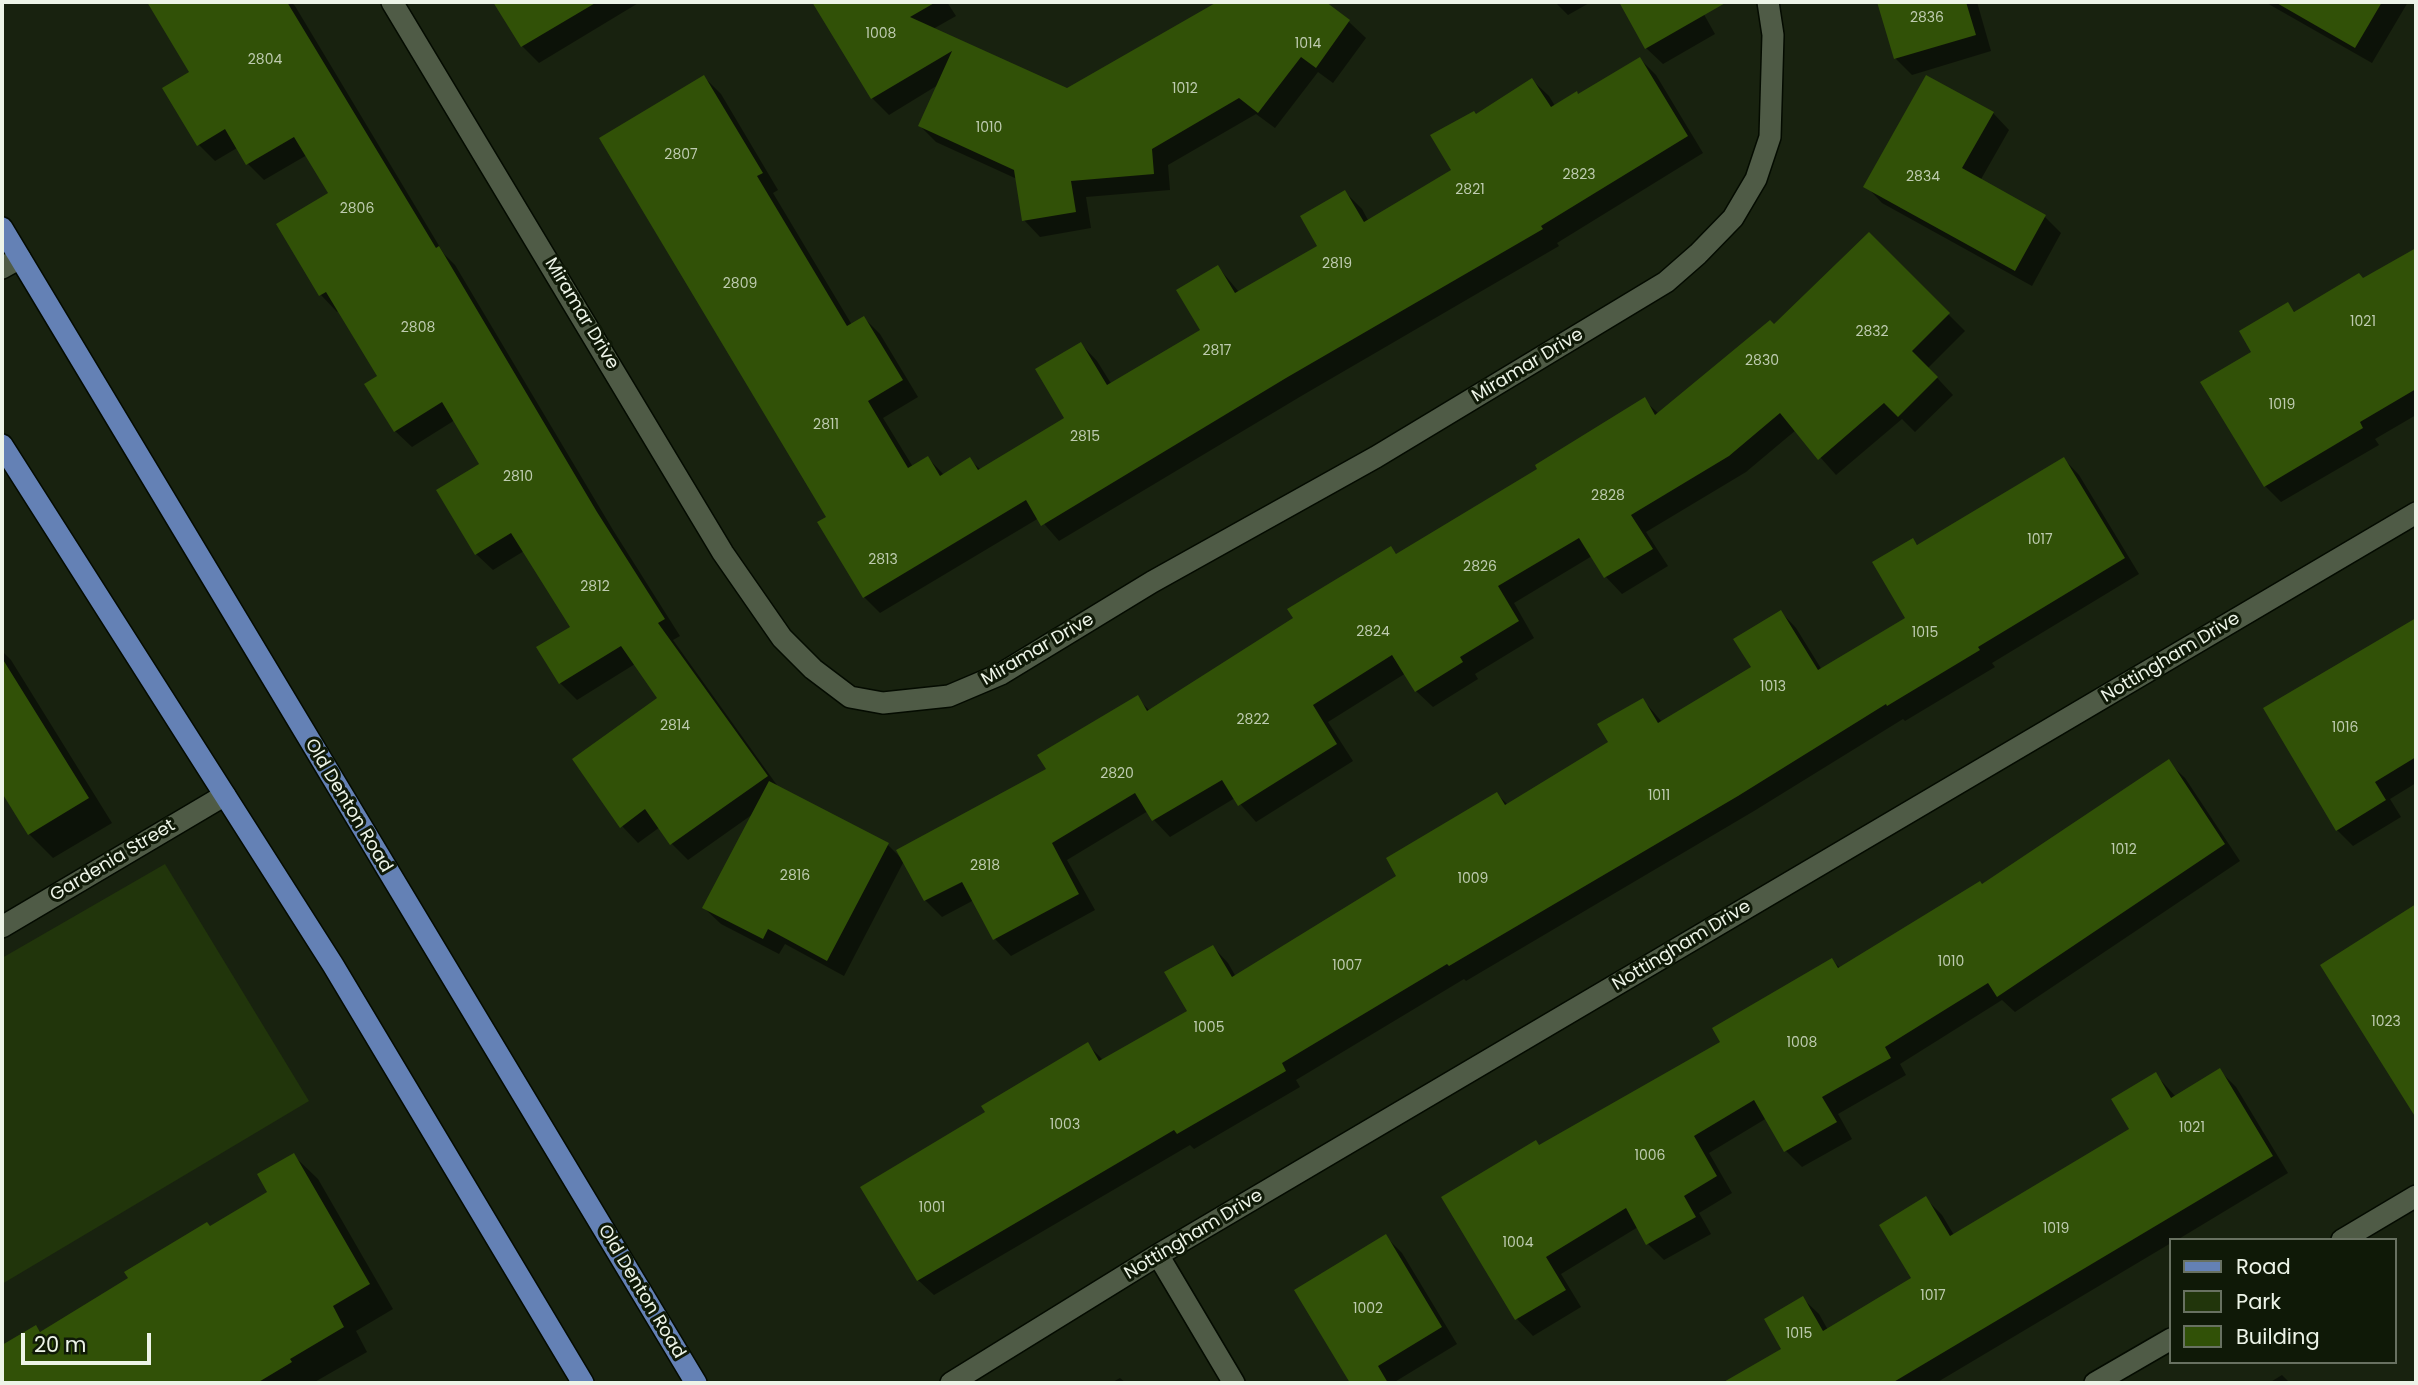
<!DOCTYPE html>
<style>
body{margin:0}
#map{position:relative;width:2418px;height:1385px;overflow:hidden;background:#18220f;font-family:Poppins,sans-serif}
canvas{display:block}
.frame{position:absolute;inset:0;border:4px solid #edf4e8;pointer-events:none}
.legend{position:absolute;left:2169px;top:1238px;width:228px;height:126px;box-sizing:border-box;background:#0f1907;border:2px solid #687161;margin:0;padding:9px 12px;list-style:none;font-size:21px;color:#edf4e8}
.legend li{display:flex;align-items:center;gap:14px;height:35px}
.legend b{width:35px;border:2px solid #687161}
.scale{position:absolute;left:21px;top:1333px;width:130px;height:32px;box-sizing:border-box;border:4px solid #edf4e8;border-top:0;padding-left:9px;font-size:21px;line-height:24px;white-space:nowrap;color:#edf4e8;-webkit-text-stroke:5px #0f1907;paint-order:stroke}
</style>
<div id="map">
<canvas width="2418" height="1385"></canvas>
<div class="frame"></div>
<ul class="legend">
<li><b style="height:9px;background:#6481b5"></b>Road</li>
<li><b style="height:19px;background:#21350b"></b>Park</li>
<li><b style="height:19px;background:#315107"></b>Building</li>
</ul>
<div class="scale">20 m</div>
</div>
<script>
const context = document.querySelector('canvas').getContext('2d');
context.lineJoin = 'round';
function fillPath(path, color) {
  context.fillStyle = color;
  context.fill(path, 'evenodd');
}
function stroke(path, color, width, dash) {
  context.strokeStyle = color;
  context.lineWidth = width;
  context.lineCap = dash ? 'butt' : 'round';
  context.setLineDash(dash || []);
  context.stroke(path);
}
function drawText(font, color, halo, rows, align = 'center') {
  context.font = font + ' Poppins,sans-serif';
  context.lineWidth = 6;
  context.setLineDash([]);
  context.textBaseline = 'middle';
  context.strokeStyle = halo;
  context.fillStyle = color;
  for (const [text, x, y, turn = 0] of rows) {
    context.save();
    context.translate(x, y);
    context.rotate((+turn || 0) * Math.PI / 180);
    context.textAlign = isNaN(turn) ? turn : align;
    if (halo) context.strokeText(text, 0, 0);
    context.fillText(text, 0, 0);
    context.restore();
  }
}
const green = new Path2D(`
 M 165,864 L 309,1101 L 2,1284 L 2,958 Z`);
const shadow = new Path2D(`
 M 149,2 L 291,2 L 295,6 L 444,254 L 455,265 L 613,530 L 680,636 L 673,640 L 779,788 L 888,845 L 902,859 L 1048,769 L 1137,698 L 1150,711 L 1295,619 L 1391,548 L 1397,555 L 1539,469 L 1644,400 L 1659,414 L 1774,326 L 1869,235 L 1965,331 L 1928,368 L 1953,395 L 1915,432 L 1902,419 L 1836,475 L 1796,430 L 1746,472 L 1646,532 L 1668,566 L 1622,594 L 1606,577 L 1592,556 L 1514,603 L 1534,638 L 1475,674 L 1478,679 L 1433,707 L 1416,691 L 1406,673 L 1328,722 L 1353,761 L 1256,822 L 1235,798 L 1170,837 L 1154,820 L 1148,811 L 1067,860 L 1095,910 L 1011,956 L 995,939 L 974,900 L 942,917 L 925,900 L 904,861 L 844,976 L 785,944 L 779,954 L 721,924 L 704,908 L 753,814 L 688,860 L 672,844 L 660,827 L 638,843 L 622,826 L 660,698 L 635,664 L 577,700 L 560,683 L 539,648 L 573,628 L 524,551 L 493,570 L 476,554 L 482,465 L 455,420 L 412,447 L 395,431 L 379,377 L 339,310 L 337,312 L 321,295 L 279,225 L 330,194 L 307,155 L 264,180 L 248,164 L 237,148 L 215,161 L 199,145 L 191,72 Z
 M 495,2 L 640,2 L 539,63 L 522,46 Z
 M 814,2 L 947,2 L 956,16 L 933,29 L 1068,90 L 1220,2 L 1323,2 L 1349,22 L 1366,38 L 1333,83 L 1318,72 L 1275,128 L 1256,114 L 1168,165 L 1170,190 L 1086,197 L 1091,228 L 1040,237 L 1024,220 L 1017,179 L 936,142 L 920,126 L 938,85 L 889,115 L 872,98 Z
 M 1555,2 L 1591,2 L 1568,15 Z
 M 1621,2 L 1697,2 L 1715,34 L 1663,64 L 1646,48 Z
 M 1879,2 L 1977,2 L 1991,51 L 1912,75 L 1895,58 Z
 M 2265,2 L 2408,2 L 2372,63 Z
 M 1640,59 L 1656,75 L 1703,153 L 1557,243 L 1559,246 L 1303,395 L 1059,541 L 1039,518 L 880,613 L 864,597 L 828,518 L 704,77 L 721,94 L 778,190 L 773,193 L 852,325 L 864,318 L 880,334 L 918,397 L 883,418 L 913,467 L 928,458 L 944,475 L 970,460 L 981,470 L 1067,418 L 1081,344 L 1097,361 L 1112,385 L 1202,330 L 1218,267 L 1239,292 L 1320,246 L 1345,192 L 1362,209 L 1369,222 L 1453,171 L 1477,115 L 1532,80 L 1549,96 L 1555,106 L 1579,96 Z
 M 1993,113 L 2009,130 L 1980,181 L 2045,217 L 2061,233 L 2032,286 L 1882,203 L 1866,186 Z
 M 2416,250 L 2416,415 L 2375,439 L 2379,445 L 2281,502 L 2265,486 L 2253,352 L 2287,305 L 2296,313 L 2364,280 Z
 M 2064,459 L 2079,475 L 2139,574 L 1992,663 L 1995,667 L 1905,721 L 1903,719 L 1754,811 L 1466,981 L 1464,979 L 1296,1080 L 1300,1087 L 1194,1149 L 1190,1145 L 934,1295 L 918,1280 L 987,1113 L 1087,1044 L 1104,1061 L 1189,1012 L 1213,947 L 1228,963 L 1236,977 L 1399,877 L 1497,794 L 1508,805 L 1611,743 L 1643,700 L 1662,722 L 1753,668 L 1781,612 L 1796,628 L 1822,670 L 1908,618 L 1912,540 L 1919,546 Z
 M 2416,619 L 2416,783 L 2390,799 L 2401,817 L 2353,846 L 2337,830 L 2265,708 Z
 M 2,651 L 11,660 L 112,823 L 53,858 L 29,834 L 2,790 Z
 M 2168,762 L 2185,778 L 2240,861 L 2015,1012 L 2002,1000 L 1900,1064 L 1906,1075 L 1838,1114 L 1852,1139 L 1802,1167 L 1786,1151 L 1767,1118 L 1709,1153 L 1732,1193 L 1699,1213 L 1711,1234 L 1664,1260 L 1648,1244 L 1638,1227 L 1561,1274 L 1581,1307 L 1533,1336 L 1517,1319 L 1443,1197 L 1540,1146 L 1722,1042 L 1832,960 L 1841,969 L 1983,886 Z
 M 2416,906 L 2416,1105 L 2399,1088 L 2322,965 Z
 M 2220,1071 L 2236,1087 L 2288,1173 L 2177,1240 L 2171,1240 L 2171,1243 L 1936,1383 L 1726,1383 L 1783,1350 L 1802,1298 L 1819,1314 L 1828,1330 L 1913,1279 L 1926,1199 L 1942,1215 L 1954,1235 L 2131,1129 L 2155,1074 L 2176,1097 Z
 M 293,1155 L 318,1179 L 393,1309 L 356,1331 L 367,1352 L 313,1383 L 2,1383 L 2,1347 L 36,1327 L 42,1333 L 269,1193 Z
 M 1386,1237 L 1402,1253 L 1457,1344 L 1393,1383 L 1352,1383 L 1296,1291 Z
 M 2282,1375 L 2290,1383 L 2269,1383 Z
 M 1120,1378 L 1126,1383 L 1111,1383 Z`);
const building = new Path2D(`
 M 147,2 L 287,2 L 436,248 L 439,246 L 597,512 L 665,619 L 658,623 L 768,776 L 670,845 L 645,809 L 620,828 L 572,759 L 657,698 L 621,646 L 559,684 L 536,647 L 570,627 L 511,533 L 475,555 L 436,490 L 479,464 L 442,402 L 394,432 L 364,384 L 377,376 L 326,292 L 319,296 L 276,224 L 328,193 L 294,137 L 246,165 L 225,129 L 197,146 L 162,88 L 189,72 Z
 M 493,2 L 597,2 L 521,47 Z
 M 812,2 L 936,2 L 910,17 L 1067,88 L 1217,2 L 1326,2 L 1350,20 L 1316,68 L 1301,57 L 1258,113 L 1239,98 L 1152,149 L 1154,174 L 1071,181 L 1076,212 L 1022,221 L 1014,170 L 918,126 L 952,51 L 871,99 Z
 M 1619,2 L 1727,2 L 1645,49 Z
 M 1877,2 L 1966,2 L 1976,35 L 1894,59 Z
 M 2275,2 L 2382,2 L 2355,48 Z
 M 1640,57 L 1688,136 L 1541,226 L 1543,229 L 1286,378 L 1041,526 L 1026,500 L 863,598 L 817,522 L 826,517 L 599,138 L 704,75 L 763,173 L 757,176 L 847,326 L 864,316 L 903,380 L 868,401 L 908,468 L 928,456 L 940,476 L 970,457 L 978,470 L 1064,418 L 1035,369 L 1081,342 L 1107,385 L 1200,330 L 1176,290 L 1218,265 L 1235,293 L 1317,246 L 1300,216 L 1345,190 L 1364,222 L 1451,170 L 1430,135 L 1474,111 L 1476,114 L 1532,78 L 1551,107 L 1577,91 L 1578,94 Z
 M 1926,75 L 1994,112 L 1962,168 L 2046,215 L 2015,271 L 1863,187 Z
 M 1869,232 L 1950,313 L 1912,351 L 1938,377 L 1898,417 L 1884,403 L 1818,460 L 1780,413 L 1729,456 L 1631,515 L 1653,549 L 1604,578 L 1579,538 L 1498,586 L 1519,621 L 1460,657 L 1463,662 L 1415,692 L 1392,655 L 1313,705 L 1337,744 L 1238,806 L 1222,780 L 1152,821 L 1135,793 L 1052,843 L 1079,894 L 993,940 L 962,882 L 924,901 L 896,850 L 1046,769 L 1037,755 L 1138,695 L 1147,711 L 1293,618 L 1287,609 L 1391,546 L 1396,554 L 1537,469 L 1535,465 L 1645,397 L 1655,415 L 1770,320 L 1774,324 Z
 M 2416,248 L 2416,389 L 2360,422 L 2363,428 L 2264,487 L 2200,382 L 2251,352 L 2239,331 L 2288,302 L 2294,312 L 2359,273 L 2363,278 Z
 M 2064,457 L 2125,558 L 1978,647 L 1980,650 L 1887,706 L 1886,704 L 1738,796 L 1449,966 L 1447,964 L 1282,1063 L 1286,1071 L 1177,1134 L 1174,1130 L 917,1281 L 860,1187 L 985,1112 L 981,1106 L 1088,1042 L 1099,1061 L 1187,1011 L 1164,972 L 1213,945 L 1232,977 L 1396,876 L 1386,858 L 1497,792 L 1505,805 L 1608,742 L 1597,724 L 1643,698 L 1658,723 L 1751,667 L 1733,639 L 1781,610 L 1818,670 L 1905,618 L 1872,562 L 1913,538 L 1917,545 Z
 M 2416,618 L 2416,757 L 2375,782 L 2386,800 L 2336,831 L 2263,708 Z
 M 2,658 L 89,798 L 28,835 L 2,793 Z
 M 2169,759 L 2225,844 L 1997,997 L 1988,983 L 1885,1047 L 1891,1058 L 1822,1097 L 1837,1122 L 1784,1152 L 1754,1100 L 1694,1136 L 1717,1176 L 1684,1196 L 1696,1217 L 1646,1245 L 1626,1208 L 1546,1257 L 1566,1290 L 1515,1320 L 1441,1197 L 1536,1140 L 1539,1145 L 1720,1042 L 1712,1028 L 1832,958 L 1838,968 L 1980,881 L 1982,884 Z
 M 769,781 L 889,843 L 827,961 L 768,929 L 763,939 L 702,908 Z
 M 2416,904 L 2416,1118 L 2320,965 Z
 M 2220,1068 L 2273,1156 L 1892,1383 L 1722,1383 L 1781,1349 L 1764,1319 L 1803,1296 L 1823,1331 L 1911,1278 L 1879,1225 L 1926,1196 L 1950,1236 L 2129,1129 L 2111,1099 L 2156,1072 L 2171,1098 Z
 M 294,1153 L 370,1284 L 333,1306 L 344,1327 L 290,1359 L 292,1362 L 257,1383 L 2,1383 L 2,1345 L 36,1325 L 40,1332 L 128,1278 L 124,1272 L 207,1222 L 210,1226 L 267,1192 L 257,1174 Z
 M 1386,1234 L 1442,1327 L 1378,1366 L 1388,1383 L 1350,1383 L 1294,1290 Z`);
const minor = new Path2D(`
 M 392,2 L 723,553 L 782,638 L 813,669 L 850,697 L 883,703 L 949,696 L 1001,674 L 1152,582 L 1376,457 L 1666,282 L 1698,254 L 1733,218 L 1756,179 L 1770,137 L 1773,35 L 1768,2
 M 2,268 L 20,258
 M 2,927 L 225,795
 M 2342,1240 L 2416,1196
 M 1158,1255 L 1234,1383
 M 951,1383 L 1158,1255 L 2416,513
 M 2095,1383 L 2171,1339`);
const major = new Path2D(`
 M 2,228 L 696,1383
 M 2,445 L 333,965 L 583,1383`);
const numberNames = [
 ["2836",1927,18],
 ["1008",881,34],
 ["1014",1308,44],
 ["2804",265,60],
 ["1012",1185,89],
 ["1010",989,128],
 ["2807",681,155],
 ["2823",1579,175],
 ["2834",1923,177],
 ["2821",1470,190],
 ["2806",357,209],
 ["2819",1337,264],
 ["2809",740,284],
 ["1021",2363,322],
 ["2808",418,328],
 ["2832",1872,332],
 ["2817",1217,351],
 ["2830",1762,361],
 ["1019",2282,405],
 ["2811",826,425],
 ["2815",1085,437],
 ["2810",518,477],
 ["2828",1608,496],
 ["1017",2040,540],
 ["2813",883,560],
 ["2826",1480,567],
 ["2812",595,587],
 ["2824",1373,632],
 ["1015",1925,633],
 ["1013",1773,687],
 ["2822",1253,720],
 ["2814",675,726],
 ["1016",2345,728],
 ["2820",1117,774],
 ["1011",1659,796],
 ["1012",2124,850],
 ["2818",985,866],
 ["2816",795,876],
 ["1009",1473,879],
 ["1010",1951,962],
 ["1007",1347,966],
 ["1023",2386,1022],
 ["1005",1209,1028],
 ["1008",1802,1043],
 ["1003",1065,1125],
 ["1021",2192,1128],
 ["1006",1650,1156],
 ["1001",932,1208],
 ["1019",2056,1229],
 ["1004",1518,1243],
 ["1017",1933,1296],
 ["1002",1368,1309],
 ["1015",1799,1334]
];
const streetNames = [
 ["Miramar Drive",581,314,59],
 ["Miramar Drive",1528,366,-31],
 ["Miramar Drive",1038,650,-30],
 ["Nottingham Drive",2171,658,-31],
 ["Old Denton Road",348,806,59],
 ["Gardenia Street",113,861,-31],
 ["Nottingham Drive",1682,946,-31],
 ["Nottingham Drive",1194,1235,-31],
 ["Old Denton Road",641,1292,59]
];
fillPath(green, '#21350b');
fillPath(shadow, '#0007');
fillPath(building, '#315107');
stroke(minor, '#040b00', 24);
stroke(major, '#040b00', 24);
stroke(minor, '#4f5b46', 21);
stroke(major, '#6481b5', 21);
drawText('14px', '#becbb0', null, numberNames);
drawText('18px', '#edf4e8', '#0f1907', streetNames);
</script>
